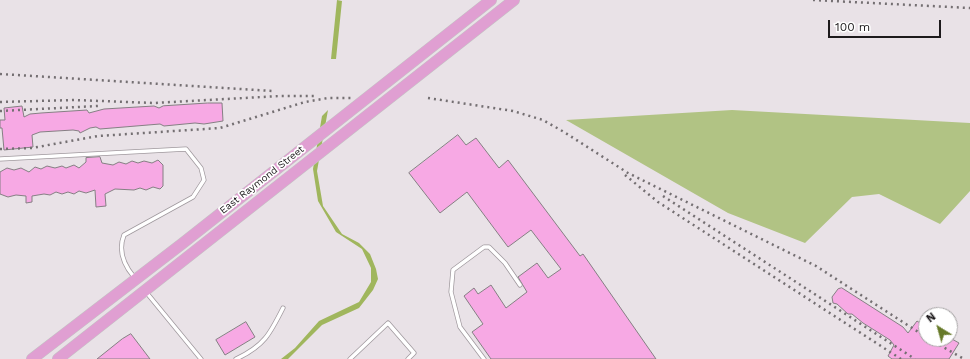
<!DOCTYPE html>
<style>
body{margin:0}
#map{position:relative;width:970px;height:359px;overflow:hidden;background:#e9e2e7;font-family:"Work Sans",sans-serif}
canvas{display:block}
.north{position:absolute;left:918px;top:307px;width:40px;height:40px;box-sizing:border-box;background:#fff;border:1px solid #a5a3a4;border-radius:50%;rotate:323deg;font-size:11px;font-weight:700;line-height:16px;text-align:center;color:#1d1a1c}
.north::after{content:'';display:block;margin:auto;width:14px;height:18px;background:#677a29;clip-path:polygon(50% 0,100% 100%,50% 72%,0 100%)}
.scale{position:absolute;left:828px;top:20px;width:113px;height:18px;box-sizing:border-box;border:2px solid #1d1a1c;border-top:0;padding-left:5px;font-size:12px;line-height:14px;white-space:nowrap;color:#1d1a1c;-webkit-text-stroke:3px #fff;paint-order:stroke}
</style>
<div id="map">
<canvas width="970" height="359"></canvas>
<div class="north">N</div>
<div class="scale">100 m</div>
</div>
<script>
const context = document.querySelector('canvas').getContext('2d');
context.lineJoin = 'round';
function fillPath(path, color) {
  context.fillStyle = color;
  context.fill(path, 'evenodd');
}
function stroke(path, color, width, dash) {
  context.strokeStyle = color;
  context.lineWidth = width;
  context.lineCap = dash ? 'butt' : 'round';
  context.setLineDash(dash || []);
  context.stroke(path);
}
function drawText(font, color, halo, rows, align = 'center') {
  context.font = font + ' "Work Sans",sans-serif';
  context.lineWidth = 3.5;
  context.setLineDash([]);
  context.textBaseline = 'middle';
  context.strokeStyle = halo;
  context.fillStyle = color;
  for (const [text, x, y, turn = 0] of rows) {
    context.save();
    context.translate(x, y);
    context.rotate((+turn || 0) * Math.PI / 180);
    context.textAlign = isNaN(turn) ? turn : align;
    if (halo) context.strokeText(text, 0, 0);
    context.fillText(text, 0, 0);
    context.restore();
  }
}
const green = new Path2D(`
 M 732,110 L 970,123 L 970,191 L 940,224 L 879,194 L 852,197 L 805,243 L 728,213 L 566,120 Z`);
const water = new Path2D(`
 M 337,0 L 342,1 L 336,59 L 331,59 Z
 M 328,110 L 317,171 L 323,206 L 342,234 L 359,243 L 370,254 L 376,269 L 378,279 L 373,290 L 359,308 L 322,325 L 288,359 L 281,359 L 295,348 L 319,321 L 359,302 L 371,282 L 371,268 L 362,249 L 336,232 L 318,201 L 313,169 L 322,116 Z`);
const building = new Path2D(`
 M 208,103 L 222,103 L 223,121 L 204,124 L 195,123 L 164,126 L 160,124 L 100,129 L 96,127 L 90,128 L 80,133 L 79,131 L 73,130 L 40,132 L 32,135 L 33,147 L 4,150 L 2,128 L 0,128 L 0,120 L 5,120 L 4,108 L 22,106 L 24,117 L 30,114 L 41,113 L 87,110 L 89,113 L 104,109 L 154,106 L 159,108 L 163,106 Z
 M 458,135 L 466,145 L 476,138 L 499,168 L 508,160 L 580,256 L 583,254 L 656,359 L 491,359 L 472,332 L 483,324 L 464,296 L 474,288 L 478,294 L 491,285 L 506,308 L 527,292 L 518,277 L 537,263 L 548,278 L 561,269 L 531,230 L 508,247 L 467,192 L 440,213 L 409,173 Z
 M 100,157 L 102,163 L 113,165 L 119,162 L 126,164 L 132,161 L 138,163 L 144,161 L 152,163 L 158,160 L 163,165 L 163,186 L 160,189 L 153,187 L 146,190 L 140,188 L 134,190 L 115,189 L 105,194 L 106,206 L 96,207 L 95,190 L 86,193 L 79,191 L 74,194 L 68,192 L 62,194 L 56,192 L 50,195 L 44,194 L 32,196 L 32,202 L 26,203 L 26,196 L 16,195 L 8,197 L 0,194 L 0,172 L 7,168 L 14,170 L 21,168 L 29,172 L 35,167 L 41,169 L 47,166 L 55,168 L 62,166 L 66,168 L 74,165 L 79,168 L 86,162 L 86,158 Z
 M 842,288 L 903,327 L 908,333 L 917,321 L 926,327 L 926,339 L 952,339 L 959,343 L 949,359 L 892,359 L 888,356 L 894,345 L 890,340 L 863,323 L 852,314 L 848,314 L 837,304 L 833,303 L 832,297 L 838,289 Z
 M 246,322 L 255,337 L 225,355 L 216,340 Z
 M 131,334 L 150,359 L 97,359 L 122,339 Z`);
const lane = new Path2D(`
 M 0,159 L 186,149 L 201,168 L 204,180 L 193,197 L 124,235 C 118,250 124,265 134,277
 M 146,292 L 201,359
 M 236,359 C 264,346 270,334 283,308
 M 350,359 L 388,323 L 414,353 L 408,359
 M 484,359 L 460,327 L 451,292 L 453,270 L 484,247 L 489,247 L 505,263 L 520,285`);
const primary = new Path2D(`
 M 32,359 L 183,243 L 491,0
 M 58,359 L 514,0`);
const rail = new Path2D(`
 M 813,0 L 970,8
 M 0,74 L 273,91
 M 428,98 L 513,111 L 543,120 L 564,132 L 628,173 L 816,266 L 926,337
 M 0,102 L 74,100 L 154,103 L 280,96 L 317,96
 M 0,111 L 98,106
 M 0,149 L 32,148 L 98,136 L 220,128 L 305,102 L 328,98 L 352,98
 M 625,175 L 658,202 L 901,359
 M 663,196 L 915,359
 M 929,339 L 964,359`);
const streetNames = [
 ["East Raymond Street",262,180,-38]
];
fillPath(green, '#b1c384');
fillPath(water, '#a0b65d');
fillPath(building, '#f7a9e4');
stroke(building, '#857f83', 1);
stroke(lane, '#9f989d', 5);
stroke(primary, '#c4c3c4', 12);
stroke(lane, '#fff', 3.5);
stroke(primary, '#e09fd2', 11);
stroke(rail, '#746f72', 2.5, [2, 4]);
drawText('10px', '#1d1a1c', '#fff', streetNames);
</script>
